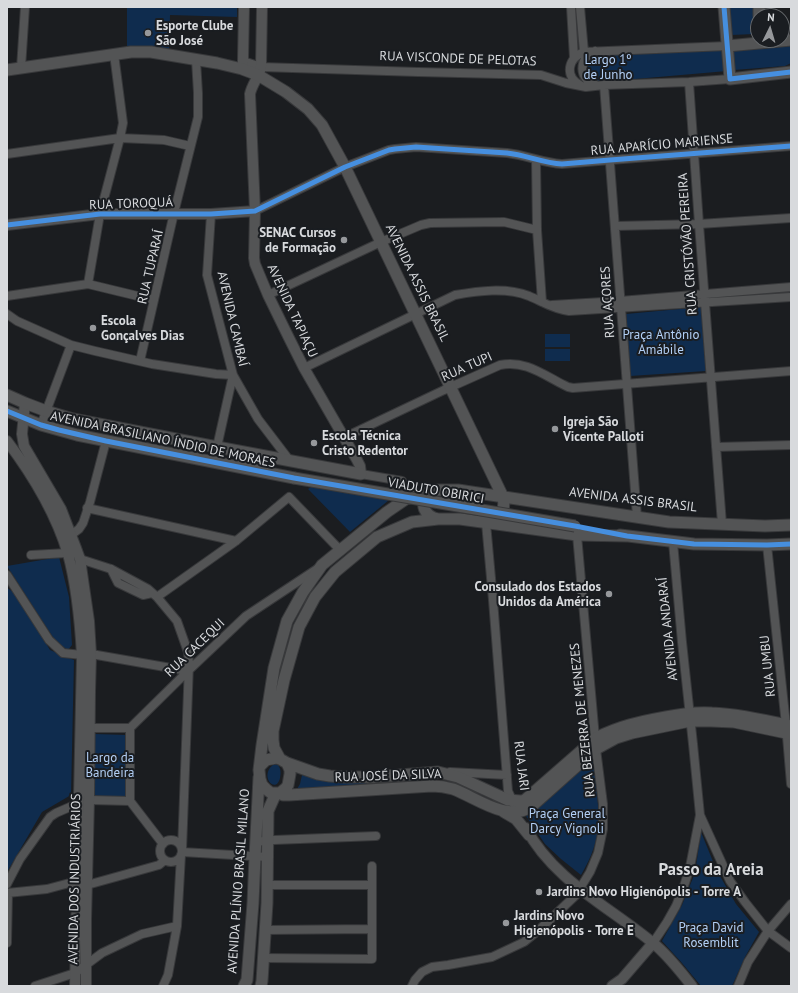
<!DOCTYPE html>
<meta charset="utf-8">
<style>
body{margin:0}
#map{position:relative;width:798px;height:993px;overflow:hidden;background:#1b1d20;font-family:"PT Sans",sans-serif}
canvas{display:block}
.frame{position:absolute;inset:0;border:8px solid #d8dadd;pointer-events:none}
.north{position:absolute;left:750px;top:8px;width:40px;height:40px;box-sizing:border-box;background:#1a1d21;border:1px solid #66696c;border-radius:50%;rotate:5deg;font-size:11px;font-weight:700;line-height:16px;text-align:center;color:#d8dadd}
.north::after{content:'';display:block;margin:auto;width:14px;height:18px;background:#96989b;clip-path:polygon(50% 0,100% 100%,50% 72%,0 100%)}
</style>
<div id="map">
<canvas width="798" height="993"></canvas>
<div class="frame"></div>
<div class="north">N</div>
</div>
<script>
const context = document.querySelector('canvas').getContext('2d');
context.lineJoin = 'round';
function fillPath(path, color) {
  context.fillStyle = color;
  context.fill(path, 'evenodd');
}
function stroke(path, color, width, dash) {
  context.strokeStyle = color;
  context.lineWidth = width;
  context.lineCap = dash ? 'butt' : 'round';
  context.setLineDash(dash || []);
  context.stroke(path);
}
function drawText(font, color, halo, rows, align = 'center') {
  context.font = font + ' "PT Sans",sans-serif';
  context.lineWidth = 4;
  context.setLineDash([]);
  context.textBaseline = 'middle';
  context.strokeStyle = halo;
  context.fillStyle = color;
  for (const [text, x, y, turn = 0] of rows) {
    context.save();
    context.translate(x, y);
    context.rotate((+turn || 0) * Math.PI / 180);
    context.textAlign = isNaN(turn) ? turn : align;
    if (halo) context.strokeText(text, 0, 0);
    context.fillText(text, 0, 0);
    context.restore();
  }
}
const green = new Path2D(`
 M 127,7 L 237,7 L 237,17 L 170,15 L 169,50 L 127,49 Z
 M 729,7 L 753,7 L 755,34 L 731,35 Z
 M 791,44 L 791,63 L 785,66 L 734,70 L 733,56 L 734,51 Z
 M 724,49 L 727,71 L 601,82 C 585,78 583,60 599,54 Z
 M 701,307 L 706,371 L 630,376 L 626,314 Z
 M 545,334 L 570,334 L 570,347 L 545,347 Z
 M 545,349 L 570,349 L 570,361 L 545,361 Z
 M 313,486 L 389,500 L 350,532 L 308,489 Z
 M 59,557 L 69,597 L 72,645 L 68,650 L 56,642 L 7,566 Z
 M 7,588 L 15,593 L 50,650 L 74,660 L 71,795 L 42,812 L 7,872 Z
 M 95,734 L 126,735 L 125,797 L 95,797 Z
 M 590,759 L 593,761 C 596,787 603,822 594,847 C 591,857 586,866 581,875 L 561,859 L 545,844 L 526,816 Z
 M 274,764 L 278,765 C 281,769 281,773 280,778 C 276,795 258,776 274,764 Z
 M 302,775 L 327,782 L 433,779 L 297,789 L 300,784 Z
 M 701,832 L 716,869 L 736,904 L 759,932 L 745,957 L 732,986 L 701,986 L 682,963 L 662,941 L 682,905 L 695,873 Z`);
const minor = new Path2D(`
 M 571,7 L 574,58
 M 580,7 L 584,52
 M 595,51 C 578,58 578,80 596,85
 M 243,61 L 261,67 L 418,72 L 541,75 L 566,83 L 586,87 L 604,85 L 689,82 L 730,79
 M 21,68 L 25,7
 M 689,82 L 699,224 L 722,524
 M 580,85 C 564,76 568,58 584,52 L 727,46
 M 604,85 L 637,517
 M 7,154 L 120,138 L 164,140 L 190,146
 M 536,160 L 537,230 L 542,302
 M 255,211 L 345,167 L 389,150 L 395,149 L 416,147 L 507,153 C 526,155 543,163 562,164 L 610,160 L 791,146
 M 211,214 L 207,275 L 233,375 L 258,419 L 290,461
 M 615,226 L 699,224 L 791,218
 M 88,284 L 100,214 L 120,138 L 123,123 L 114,54
 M 268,295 L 381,242 L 421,225 L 430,223 L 504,222 L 537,230
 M 7,296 L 88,284 L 154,300
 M 552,305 L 620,301 L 791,287
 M 7,314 L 17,321 L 71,345 L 95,351 L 152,364 L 216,374 L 233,375
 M 140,361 L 174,213 L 198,117 L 198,93 L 196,60
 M 304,368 L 455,295 C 478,291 506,287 529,296 C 543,302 553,309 569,311 L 791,297
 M 41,425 L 71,345
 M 345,437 L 444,390 L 500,365 C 525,360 542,374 564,385 L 568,387 L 573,388 L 791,371
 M 217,447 L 233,375
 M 716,447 L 791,445
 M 361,474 L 402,481
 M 87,508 L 236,541
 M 486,523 L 493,600 L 508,791 L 514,804
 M 71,535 L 79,529 L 83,523 L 90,502 L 106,441
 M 767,545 L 786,725 L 791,784
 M 31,555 L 67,553
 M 80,559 L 111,569 L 148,589 L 157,597 L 177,621 L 188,652 L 189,664 L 182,850
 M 111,569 L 118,583 L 143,595 L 152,593
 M 7,575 L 49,640 L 63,653 L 82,655
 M 157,597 L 236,541 L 289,497 L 341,551
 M 91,654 L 188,671
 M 84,728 L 130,728 L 188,671 L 246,616 L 317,569
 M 130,728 L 130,801
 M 450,772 L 507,775
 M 89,800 L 130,801 L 163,844
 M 700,815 L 730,881 L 745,902 L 768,931 L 791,948
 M160 851a11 11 0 1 1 22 0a11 11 0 1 1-22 0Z
 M 255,842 L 274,840 L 376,836
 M 182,852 L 268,857
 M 7,884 L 20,859 L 50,817 L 56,813 L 79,803
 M 87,885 L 159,865 L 165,860
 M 267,885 L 372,885
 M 7,893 L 47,889 L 77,881
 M 265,930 L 372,929
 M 7,943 L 8,893
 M 653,943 L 667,922 L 676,906 L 684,886 L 690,867 L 700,815 L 693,744 L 682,642 L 673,542
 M 264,958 L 372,959 L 372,866
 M 35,986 L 75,973 L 102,953 L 142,934 L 177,926
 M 163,986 L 168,975 L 177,926 L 181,855
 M 412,986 L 415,980 L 422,972 L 432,967 L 448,965 L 492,957 L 524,942 L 540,929 L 576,895 L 590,872 L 598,853 L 603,829 L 603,804 L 596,749 L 577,535
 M 738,986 L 748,962 L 768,931 L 791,904`);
const tertiary = new Path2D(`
 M 262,7 L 261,67 C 259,77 252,84 250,94 L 255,211 L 254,258 L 255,264 L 268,295 L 289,338 L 304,368 L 357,460 L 360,466 L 361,474
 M 242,69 L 243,61 L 244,7
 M 7,225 L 100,214 L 211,214 L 255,211
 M 25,403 L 22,434 L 24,446 L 61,509 L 76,548 L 80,559 L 89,621 L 91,654 L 90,692 L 89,800 L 86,920 L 86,986
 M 7,441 C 32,474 56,514 68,554 C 77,587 80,621 82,655 L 75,986
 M 526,828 C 553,880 610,907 653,943 C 668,955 680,971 692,986
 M 612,986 L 622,979 L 653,943`);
const secondary = new Path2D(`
 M 724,7 L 730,79 L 791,72
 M 759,7 L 759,16
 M 727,46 L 791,40
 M 7,70 L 131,52 L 151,52 L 217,63 L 242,69 L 258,75 L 286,92 L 308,109 L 322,125 L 345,167 L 503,497 C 506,511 500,520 486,523
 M 7,395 L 25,403 L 46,411 L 73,419 L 217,447 L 361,474
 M 7,411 L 41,425 L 77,435 L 294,478
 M 429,494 C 419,504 424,516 438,519
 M 620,535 L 694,544 L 767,545 L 791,544
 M 280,759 L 274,748 L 273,740 L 273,731 L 284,680 L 299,627 L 315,597 L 335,572 L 377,537 L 412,522 L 438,519 L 460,519 L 577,535 L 627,536
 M 287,763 L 318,774 L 330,776 L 345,777 L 374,777 L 438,772 L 458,777 L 508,800 L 521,801 L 525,800 L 596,738 C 620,726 639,722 666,717 C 681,714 696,712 712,713 C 738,714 765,720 791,726
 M 260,766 L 266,760 L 276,758 L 280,759 L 287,763 L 290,770 L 290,774 L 288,785 L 286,788 L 280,793 L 271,793 L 266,789 L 262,785 L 260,779 L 259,770 L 262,745 L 274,668 L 287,621 L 303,592 L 322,565 L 387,512 L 406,499 L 434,490 L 458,490 L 669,522 L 765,526 L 791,525
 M 280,793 L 283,795 L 289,795 L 432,786 C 439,786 446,787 453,789 C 477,798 506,822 531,807 L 596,749 L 616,738 L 632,733 L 690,721 L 711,721 L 734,722 L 791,734
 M 504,812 L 516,819 L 529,835
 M 244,986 L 247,980 L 253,903 L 255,857 L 259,777
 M 261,986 L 262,981 L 267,903 L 268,811 L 276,793`);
const secondaryBridge = new Path2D(`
 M 294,478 L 575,526`);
const cycleway = new Path2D(`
 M 724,7 L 730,79 L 791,72
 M 7,225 L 100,214 L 211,214 L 255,211 L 345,167 L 389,150 L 395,149 L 416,147 L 507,153 C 526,155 543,163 562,164 L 610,160 L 791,146
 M 7,411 L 41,425 L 59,430 L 106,441 L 294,478 L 575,526 L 627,536 L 694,544 L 767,545 L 791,544`);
const markers = [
 [148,33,4,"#96989b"],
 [344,240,4,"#96989b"],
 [93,328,4,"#96989b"],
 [555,429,4,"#96989b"],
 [314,443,4,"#96989b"],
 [609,594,4,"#96989b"],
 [539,892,4,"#96989b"],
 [506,923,4,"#96989b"]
];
const poiNames = [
 ["Esporte Clube",156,26],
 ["São José",156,41],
 ["SENAC Cursos",336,233,"right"],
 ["de Formação",336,248,"right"],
 ["Escola",101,321],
 ["Gonçalves Dias",101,336],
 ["Igreja São",563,422],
 ["Vicente Palloti",563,437],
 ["Escola Técnica",322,436],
 ["Cristo Redentor",322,451],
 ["Consulado dos Estados",601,587,"right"],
 ["Unidos da América",601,602,"right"],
 ["Jardins Novo Higienópolis - Torre A",547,892],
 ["Jardins Novo",514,916],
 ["Higienópolis - Torre E",514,931]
];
const streetNames = [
 ["RUA VISCONDE DE PELOTAS",458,59,2],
 ["RUA APARÍCIO MARIENSE",662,145,-5],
 ["RUA TOROQUÁ",131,204,-2],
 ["RUA CRISTÓVÃO PEREIRA",688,244,-94],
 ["RUA TUPARAÍ",151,267,-77],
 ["AVENIDA ASSIS BRASIL",417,283,64],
 ["RUA AÇORES",608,302,-94],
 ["AVENIDA TAPIAÇU",292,311,65],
 ["AVENIDA CAMBAÍ",232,319,77],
 ["RUA TUPI",467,367,-24],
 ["AVENIDA BRASILIANO ÍNDIO DE MORAES",163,440,12],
 ["VIADUTO OBIRICI",436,491,10],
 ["AVENIDA ASSIS BRASIL",633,500,7],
 ["AVENIDA ANDARAÍ",668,629,-96],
 ["RUA CACEQUI",195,648,-44],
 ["RUA UMBU",768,666,-96],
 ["RUA BEZERRA DE MENEZES",583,720,-96],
 ["RUA JARI",521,766,83],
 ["RUA JOSÉ DA SILVA",388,776,-2],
 ["AVENIDA DOS INDUSTRIÁRIOS",75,879,-89],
 ["AVENIDA PLÍNIO BRASIL MILANO",239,881,-86]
];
const parkNames = [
 ["Largo 1º",608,60],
 ["de Junho",608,75],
 ["Praça Antônio",661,335],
 ["Amábile",661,350],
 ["Largo da",110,758],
 ["Bandeira",110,773],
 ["Praça General",567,814],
 ["Darcy Vignoli",567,829],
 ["Praça David",711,928],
 ["Rosemblit",711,943]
];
const districtNames = [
 ["Passo da Areia",711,870]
];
fillPath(green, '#0f2c4e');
stroke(minor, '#38393b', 10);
stroke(tertiary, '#38393b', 12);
stroke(secondary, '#38393b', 13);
stroke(minor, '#535455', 8);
stroke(tertiary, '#535455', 10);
stroke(secondary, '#535455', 11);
stroke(secondaryBridge, '#38393b', 13, []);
stroke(secondaryBridge, '#535455', 11);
stroke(cycleway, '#468fdf', 5);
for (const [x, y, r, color] of markers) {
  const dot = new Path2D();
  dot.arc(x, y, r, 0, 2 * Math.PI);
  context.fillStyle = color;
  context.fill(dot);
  stroke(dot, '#1a1d21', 1.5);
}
drawText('bold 13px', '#d8dadd', '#1a1d21', poiNames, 'left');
drawText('13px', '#d8dadd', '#1a1d21', streetNames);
drawText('13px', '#b2cff5', '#1a1d21', parkNames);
drawText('bold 17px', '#d8dadd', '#1a1d21', districtNames);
</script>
